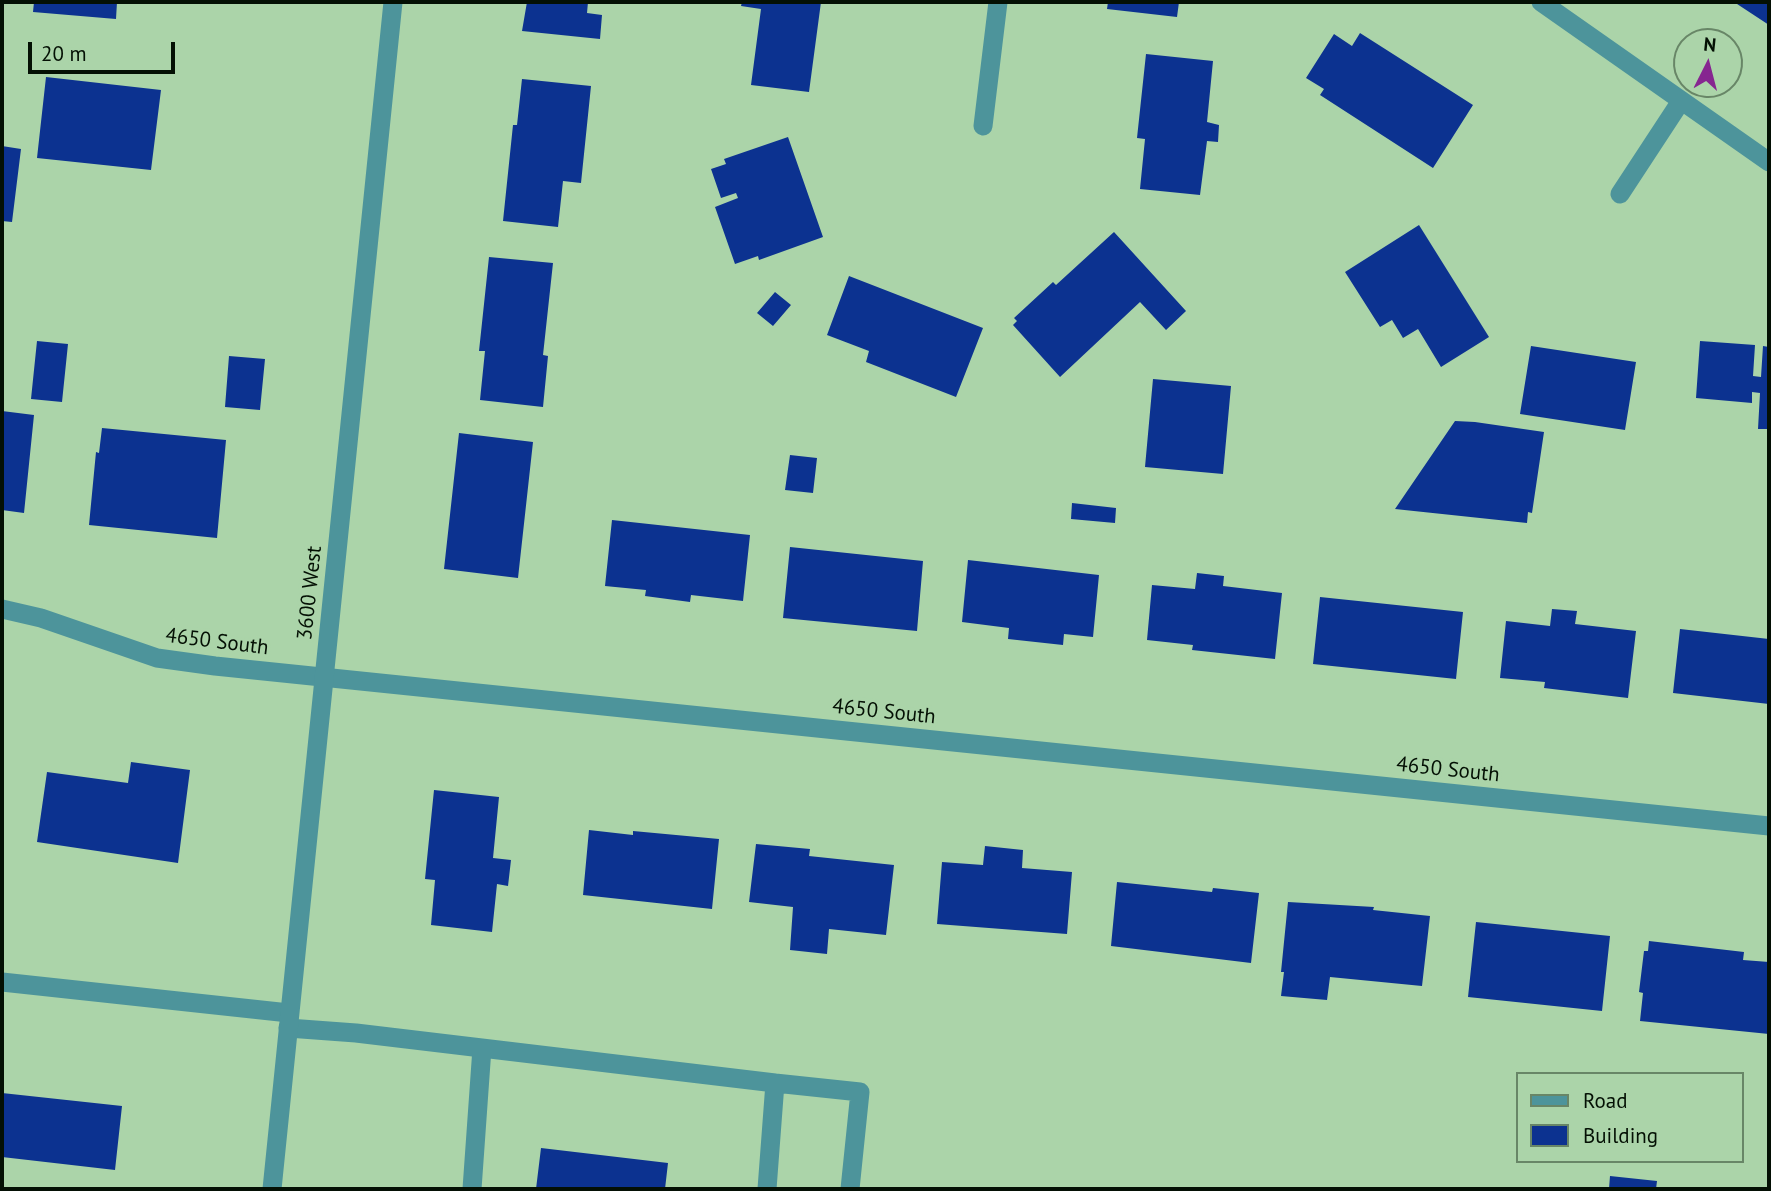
<!DOCTYPE html>
<style>
body{margin:0}
#map{position:relative;width:1771px;height:1191px;overflow:hidden;background:#abd4a9;font-family:"PT Sans",sans-serif}
canvas{display:block}
.frame{position:absolute;inset:0;border:4px solid #041004;pointer-events:none}
.legend{position:absolute;left:1516px;top:1072px;width:228px;height:91px;box-sizing:border-box;background:#abd4a9;border:2px solid #688667;margin:0;padding:9px 12px;list-style:none;font-size:21px;color:#041004}
.legend li{display:flex;align-items:center;gap:14px;height:35px}
.legend b{width:35px;border:2px solid #688667}
.north{position:absolute;left:1673px;top:28px;width:70px;height:70px;box-sizing:border-box;background:#abd4a9;border:2px solid #688667;border-radius:50%;rotate:6deg;font-size:19px;font-weight:700;line-height:28px;text-align:center;color:#041004}
.north::after{content:'';display:block;margin:auto;width:24px;height:32px;background:#862690;clip-path:polygon(50% 0,100% 100%,50% 72%,0 100%)}
.scale{position:absolute;left:28px;top:42px;width:147px;height:32px;box-sizing:border-box;border:4px solid #041004;border-top:0;padding-left:9px;font-size:21px;line-height:24px;white-space:nowrap;color:#041004;-webkit-text-stroke:5px #abd4a9;paint-order:stroke}
</style>
<div id="map">
<canvas width="1771" height="1191"></canvas>
<div class="frame"></div>
<ul class="legend">
<li><b style="height:9px;background:#4d949b"></b>Road</li>
<li><b style="height:19px;background:#0c3290"></b>Building</li>
</ul>
<div class="north">N</div>
<div class="scale">20 m</div>
</div>
<script>
const context = document.querySelector('canvas').getContext('2d');
context.lineJoin = 'round';
function fillPath(path, color) {
  context.fillStyle = color;
  context.fill(path, 'evenodd');
}
function stroke(path, color, width, dash) {
  context.strokeStyle = color;
  context.lineWidth = width;
  context.lineCap = dash ? 'butt' : 'round';
  context.setLineDash(dash || []);
  context.stroke(path);
}
function drawText(font, color, halo, rows, align = 'center') {
  context.font = font + ' "PT Sans",sans-serif';
  context.lineWidth = 7;
  context.setLineDash([]);
  context.textBaseline = 'middle';
  context.strokeStyle = halo;
  context.fillStyle = color;
  for (const [text, x, y, turn = 0] of rows) {
    context.save();
    context.translate(x, y);
    context.rotate((+turn || 0) * Math.PI / 180);
    context.textAlign = isNaN(turn) ? turn : align;
    if (halo) context.strokeText(text, 0, 0);
    context.fillText(text, 0, 0);
    context.restore();
  }
}
const building = new Path2D(`
 M 34,2 L 117,2 L 116,19 L 33,12 Z
 M 527,2 L 588,2 L 587,13 L 602,15 L 600,39 L 522,31 Z
 M 742,2 L 821,2 L 809,92 L 751,85 L 761,9 L 741,6 Z
 M 1108,2 L 1179,2 L 1177,17 L 1107,9 Z
 M 1734,2 L 1769,2 L 1769,25 Z
 M 1360,33 L 1473,105 L 1433,168 L 1320,95 L 1324,89 L 1306,78 L 1334,34 L 1352,46 Z
 M 1146,54 L 1213,61 L 1207,122 L 1219,125 L 1218,142 L 1207,141 L 1200,195 L 1140,189 L 1145,139 L 1137,138 Z
 M 46,77 L 161,90 L 151,170 L 37,158 Z
 M 522,79 L 591,86 L 581,183 L 563,181 L 558,227 L 503,221 L 513,125 L 517,125 Z
 M 788,137 L 823,237 L 759,260 L 758,256 L 735,264 L 715,207 L 738,198 L 736,193 L 721,198 L 711,169 L 726,164 L 724,159 Z
 M 2,146 L 21,149 L 12,222 L 2,221 Z
 M 1419,225 L 1489,337 L 1441,367 L 1418,329 L 1403,338 L 1392,320 L 1380,327 L 1345,272 Z
 M 1114,232 L 1186,311 L 1166,330 L 1140,302 L 1060,377 L 1013,325 L 1017,321 L 1014,318 L 1053,282 L 1056,285 Z
 M 489,257 L 553,263 L 543,355 L 548,356 L 543,407 L 480,400 L 485,351 L 479,351 Z
 M 849,276 L 983,328 L 956,397 L 866,362 L 869,351 L 827,335 Z
 M 775,292 L 791,305 L 773,326 L 757,313 Z
 M 37,341 L 68,344 L 62,402 L 31,399 Z
 M 1700,341 L 1755,345 L 1753,376 L 1761,377 L 1763,346 L 1769,347 L 1769,429 L 1758,429 L 1760,393 L 1752,392 L 1752,403 L 1696,398 Z
 M 1531,346 L 1636,362 L 1625,430 L 1520,414 Z
 M 229,356 L 265,359 L 260,410 L 225,407 Z
 M 1153,379 L 1231,386 L 1223,474 L 1145,467 Z
 M 2,411 L 34,415 L 24,513 L 2,510 Z
 M 1455,421 L 1475,422 L 1544,432 L 1532,513 L 1528,512 L 1527,523 L 1395,509 Z
 M 102,428 L 226,440 L 217,538 L 89,525 L 96,452 L 99,453 Z
 M 459,433 L 533,442 L 518,578 L 444,569 Z
 M 790,455 L 817,458 L 813,493 L 785,490 Z
 M 1072,503 L 1116,508 L 1115,523 L 1071,519 Z
 M 612,520 L 750,535 L 743,601 L 691,595 L 690,602 L 645,596 L 646,590 L 605,586 Z
 M 790,547 L 923,561 L 917,631 L 783,618 Z
 M 968,560 L 1099,575 L 1093,637 L 1064,634 L 1063,645 L 1008,639 L 1009,628 L 962,622 Z
 M 1197,573 L 1224,576 L 1223,586 L 1282,593 L 1275,659 L 1192,650 L 1193,645 L 1147,640 L 1152,585 L 1195,589 Z
 M 1320,597 L 1463,612 L 1456,679 L 1313,664 Z
 M 1552,609 L 1577,611 L 1575,624 L 1636,631 L 1628,698 L 1544,688 L 1545,682 L 1500,678 L 1506,621 L 1550,626 Z
 M 1680,629 L 1769,639 L 1769,704 L 1673,693 Z
 M 131,762 L 190,770 L 178,863 L 37,842 L 47,772 L 128,783 Z
 M 434,790 L 499,797 L 493,858 L 511,860 L 508,886 L 497,884 L 492,932 L 431,925 L 435,880 L 425,879 Z
 M 589,830 L 633,835 L 633,831 L 719,839 L 712,909 L 583,895 Z
 M 756,844 L 810,849 L 809,856 L 894,865 L 886,935 L 829,929 L 827,954 L 790,950 L 793,907 L 749,902 Z
 M 985,846 L 1023,850 L 1022,868 L 1072,872 L 1067,934 L 937,924 L 942,862 L 983,865 Z
 M 1117,882 L 1212,892 L 1213,888 L 1259,893 L 1251,963 L 1111,946 Z
 M 1288,902 L 1374,907 L 1373,910 L 1430,916 L 1422,986 L 1330,977 L 1327,1000 L 1281,996 L 1284,972 L 1281,972 Z
 M 1476,922 L 1610,936 L 1602,1011 L 1468,997 Z
 M 1649,941 L 1744,952 L 1743,960 L 1769,962 L 1769,1034 L 1640,1021 L 1643,993 L 1639,992 L 1644,951 L 1648,951 Z
 M 2,1093 L 122,1106 L 115,1170 L 2,1157 Z
 M 541,1148 L 668,1163 L 665,1189 L 536,1189 Z
 M 1610,1176 L 1657,1181 L 1656,1189 L 1609,1189 Z`);
const service = new Path2D(`
 M 2,982 L 289,1013
 M 288,1028 L 356,1033 L 775,1083 L 767,1189
 M 775,1083 L 860,1092 L 850,1189
 M 472,1189 L 482,1048`);
const minor = new Path2D(`
 M 1541,2 L 1769,162
 M 983,126 L 998,2
 M 1620,194 L 1681,101
 M 2,609 L 41,618 L 157,658 L 215,666 L 1769,826`);
const tertiary = new Path2D(`
 M 272,1189 L 393,2`);
const streetNames = [
 ["3600 West",310,593,-84],
 ["4650 South",217,642,7],
 ["4650 South",884,712,6],
 ["4650 South",1448,770,6]
];
fillPath(building, '#0c3290');
stroke(service, '#4d949b', 19);
stroke(minor, '#4d949b', 19);
stroke(tertiary, '#4d949b', 19);
drawText('21px', '#041004', '#abd4a9', streetNames);
</script>
